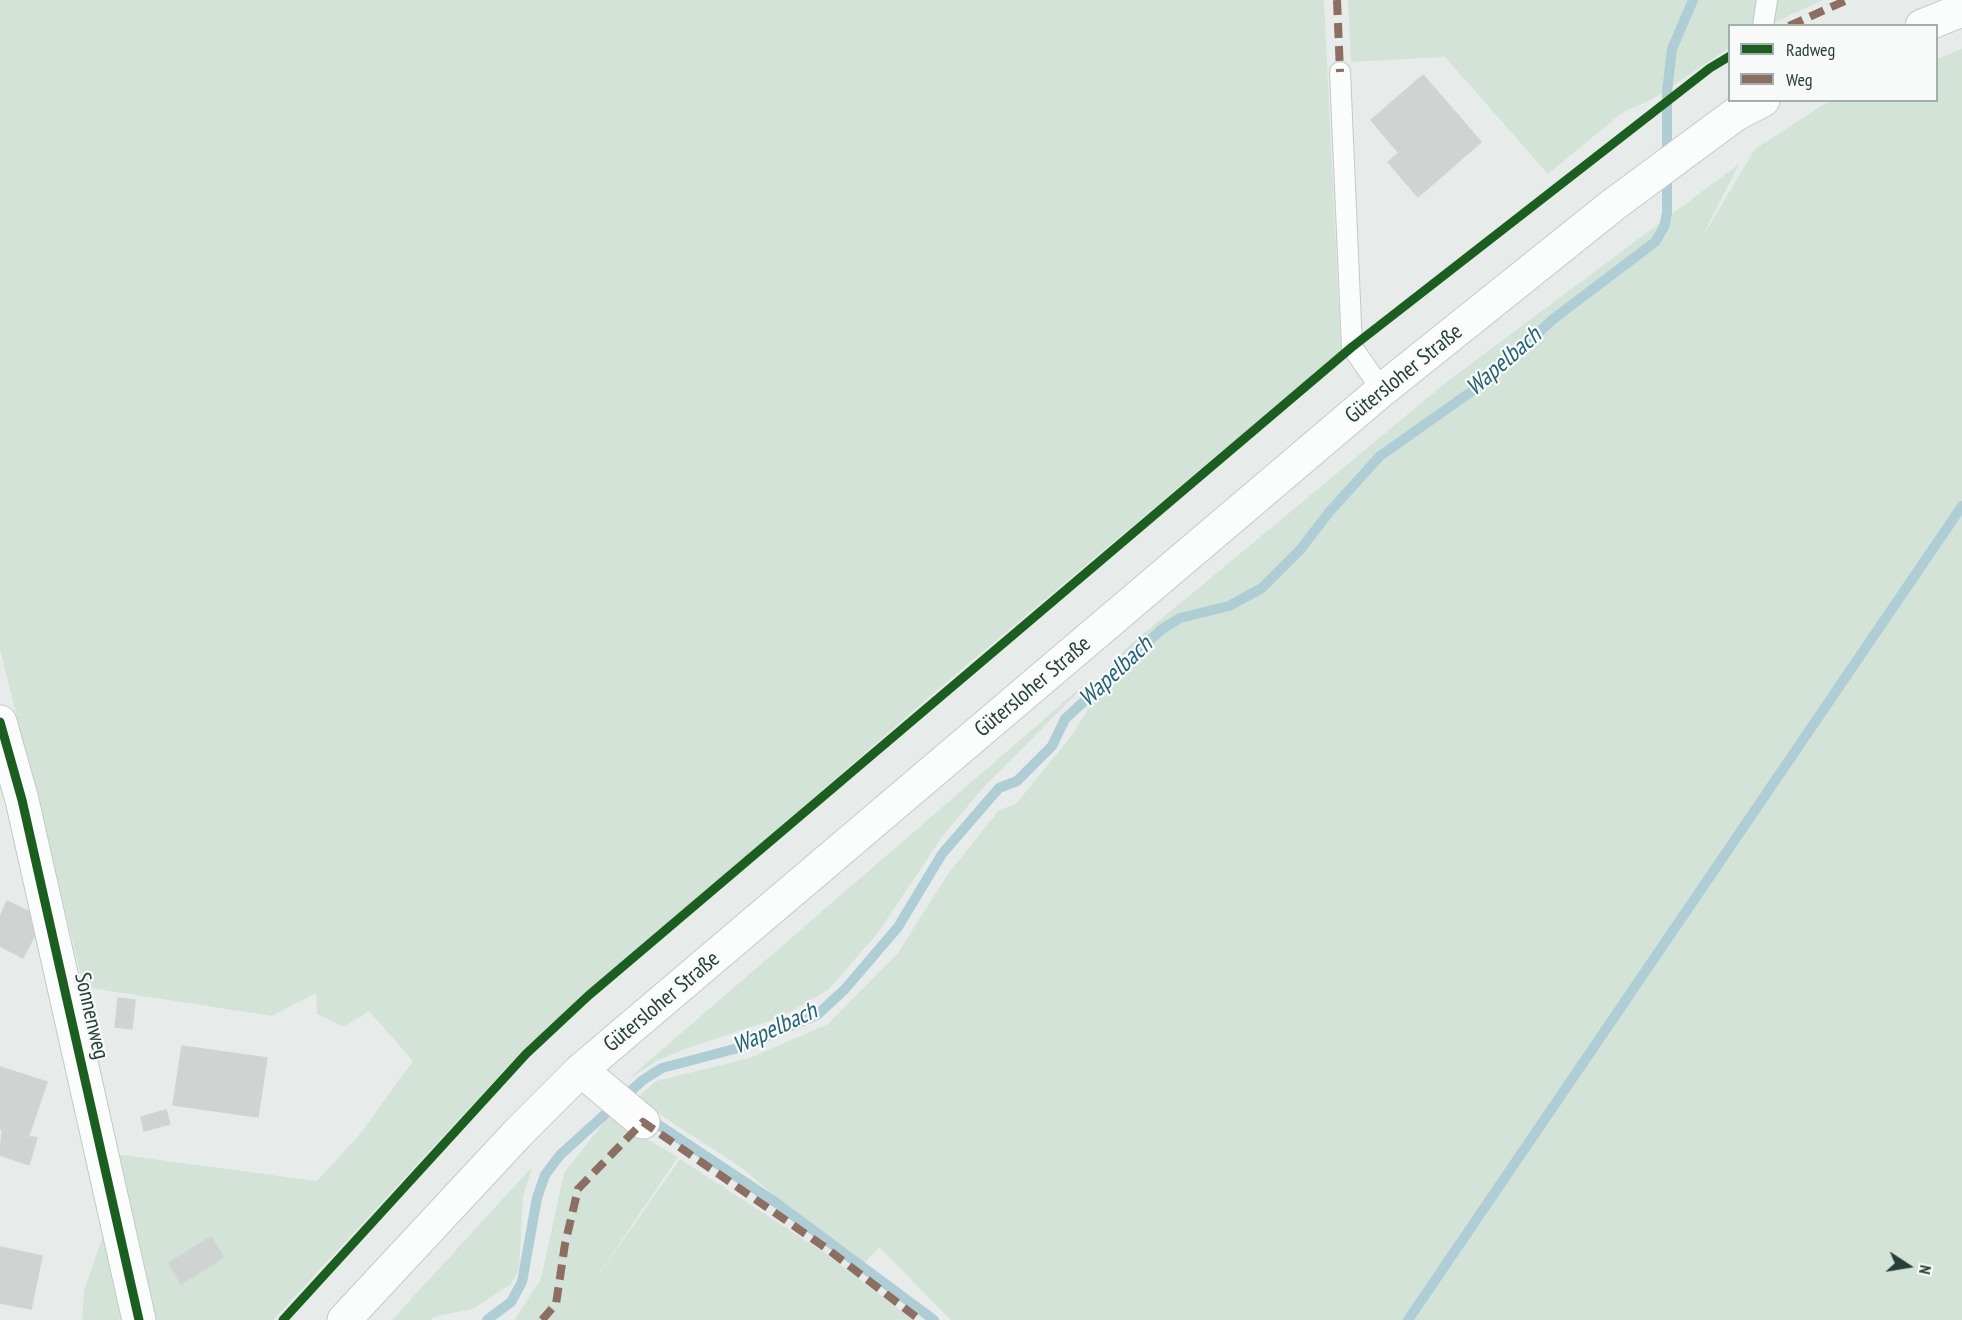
<!DOCTYPE html>
<meta charset="utf-8">
<style>
body{margin:0}
#map{position:relative;width:1962px;height:1320px;overflow:hidden;background:#e7ecea;font-family:"PT Sans Narrow",sans-serif}
canvas{display:block}
.legend{position:absolute;left:1728px;top:24px;width:210px;height:78px;box-sizing:border-box;background:#f7faf8;border:2px solid #a4afac;margin:0;padding:8px 10px;list-style:none;font-size:18px;color:#273e39}
.legend li{display:flex;align-items:center;gap:12px;height:30px}
.legend b{width:30px;border:2px solid #a4afac}
.north{position:absolute;left:1878px;top:1236px;width:60px;height:60px;-webkit-text-stroke:4px #f7faf8;paint-order:stroke;rotate:102deg;font-size:16px;font-weight:700;line-height:24px;text-align:center;color:#273e39}
.north::after{content:'';display:block;margin:auto;width:21px;height:27px;background:#273e39;clip-path:polygon(50% 0,100% 100%,50% 72%,0 100%)}
</style>
<div id="map">
<canvas width="1962" height="1320"></canvas>
<ul class="legend">
<li><b style="height:8px;background:#1b5e20"></b>Radweg</li>
<li><b style="height:8px;background:#8d6e63"></b>Weg</li>
</ul>
<div class="north">N</div>
</div>
<script>
const context = document.querySelector('canvas').getContext('2d');
context.lineJoin = 'round';
function fillPath(path, color) {
  context.fillStyle = color;
  context.fill(path, 'evenodd');
}
function stroke(path, color, width, dash) {
  context.strokeStyle = color;
  context.lineWidth = width;
  context.lineCap = dash ? 'butt' : 'round';
  context.setLineDash(dash || []);
  context.stroke(path);
}
function drawText(font, color, halo, rows, align = 'center') {
  context.font = font + ' "PT Sans Narrow",sans-serif';
  context.lineWidth = 4.5;
  context.setLineDash([]);
  context.textBaseline = 'middle';
  context.strokeStyle = halo;
  context.fillStyle = color;
  for (const [text, x, y, turn = 0] of rows) {
    context.save();
    context.translate(x, y);
    context.rotate((+turn || 0) * Math.PI / 180);
    context.textAlign = isNaN(turn) ? turn : align;
    if (halo) context.strokeText(text, 0, 0);
    context.fillText(text, 0, 0);
    context.restore();
  }
}
const green = new Path2D(`
 M 0,0 L 1324,0 L 1341,351 L 949,680 L 523,1050 L 273,1320 L 153,1320 L 115,1154 L 317,1181 L 360,1134 L 413,1061 L 369,1011 L 344,1027 L 317,1014 L 316,993 L 272,1016 L 84,987 L 0,649 Z
 M 1348,0 L 1823,0 L 1769,25 L 1730,26 L 1729,48 L 1653,99 L 1623,112 L 1548,174 L 1445,57 L 1351,62 Z
 M 1962,49 L 1962,1320 L 951,1320 L 879,1247 L 860,1268 L 742,1168 L 636,1099 L 656,1081 L 750,1058 L 828,1024 L 898,953 L 948,874 L 999,810 L 1016,804 L 1072,735 L 1125,649 L 1448,381 L 1739,164 L 1700,241 L 1755,149 L 1824,104 L 1832,101 L 1936,100 L 1937,59 Z
 M 1094,676 L 982,789 L 942,837 L 877,934 L 828,990 L 781,1017 L 682,1050 L 655,1062 L 627,1080 Z
 M 608,1117 L 678,1157 L 588,1290 L 680,1159 L 825,1253 L 913,1320 L 514,1320 L 541,1279 L 564,1173 Z
 M 532,1167 L 523,1197 L 519,1270 L 510,1285 L 473,1309 L 436,1316 L 430,1320 L 392,1320 Z
 M 105,1230 L 125,1320 L 82,1320 L 84,1291 Z`);
const stream = new Path2D(`
 M 648,1118 L 775,1202 L 934,1320
 M 487,1320 L 511,1302 L 522,1282 L 537,1198 L 545,1175 L 560,1155 L 643,1080 L 662,1068 L 742,1047 L 817,1015 L 845,989 L 898,927 L 942,854 L 999,788 L 1017,781 L 1052,746 L 1065,719 L 1162,629 L 1180,618 L 1229,606 L 1262,588 L 1300,550 L 1330,511 L 1380,456 L 1485,382 L 1552,320 L 1655,242 L 1664,227 L 1667,213 L 1667,92 L 1672,49 L 1693,0
 M 1408,1320 L 1962,506`);
const building = new Path2D(`
 M 1423,75 L 1451,107 L 1399,153 L 1371,120 Z
 M 1451,107 L 1481,142 L 1418,197 L 1388,162 Z
 M 7,901 L 32,913 L 36,933 L 23,958 L 0,946 L 0,917 Z
 M 118,998 L 135,1000 L 132,1029 L 115,1027 Z
 M 182,1046 L 267,1058 L 258,1117 L 173,1105 Z
 M 0,1067 L 47,1082 L 28,1138 L 0,1129 Z
 M 166,1110 L 170,1124 L 144,1131 L 141,1117 Z
 M 2,1130 L 37,1138 L 29,1165 L 0,1155 Z
 M 211,1237 L 224,1257 L 181,1284 L 169,1263 Z
 M 0,1247 L 42,1256 L 31,1309 L 0,1303 Z`);
const lane = new Path2D(`
 M 1763,26 L 1767,0
 M 1340,72 L 1352,347 L 1382,390`);
const street = new Path2D(`
 M 0,722 L 22,800 L 139,1320
 M 581,1070 L 643,1122`);
const secondary = new Path2D(`
 M 1922,26 L 1962,10
 M 344,1320 L 518,1133 L 581,1070 L 1382,390 L 1613,205 L 1736,114 L 1763,100`);
const quiet = new Path2D(`
 M 1337,0 L 1340,72
 M 1789,26 L 1847,0
 M 542,1320 L 556,1304 L 565,1244 L 578,1189 L 643,1122 L 826,1248 L 920,1320`);
const cycleway = new Path2D(`
 M 0,722 L 22,800 L 139,1320
 M 283,1320 L 526,1054 L 588,996 L 1352,347 L 1710,68 L 1730,56`);
const streetNames = [
 ["Gütersloher Straße",1404,374,-39],
 ["Gütersloher Straße",1033,687,-40],
 ["Gütersloher Straße",662,1002,-40],
 ["Sonnenweg",91,1016,77]
];
const waterNames = [
 ["Wapelbach",1504,362,-41],
 ["Wapelbach",1116,672,-43],
 ["Wapelbach",775,1029,-25]
];
fillPath(green, '#d3e3d8');
stroke(stream, '#aecdd5', 10);
fillPath(building, '#cfd3d2');
stroke(building, '#d0d5d3', 1.5);
stroke(lane, '#c4c9c7', 22);
stroke(street, '#c4c9c7', 35);
stroke(secondary, '#c5cac8', 35);
stroke(lane, '#fbfcfc', 20);
stroke(street, '#fbfcfc', 33);
stroke(secondary, '#fbfcfc', 33);
stroke(quiet, '#8d6e63', 8, [15, 8]);
stroke(cycleway, '#1b5e20', 9);
drawText('22px', '#273e39', '#f7faf8', streetNames);
drawText('italic 24px', '#276374', '#f7faf8', waterNames);
</script>
